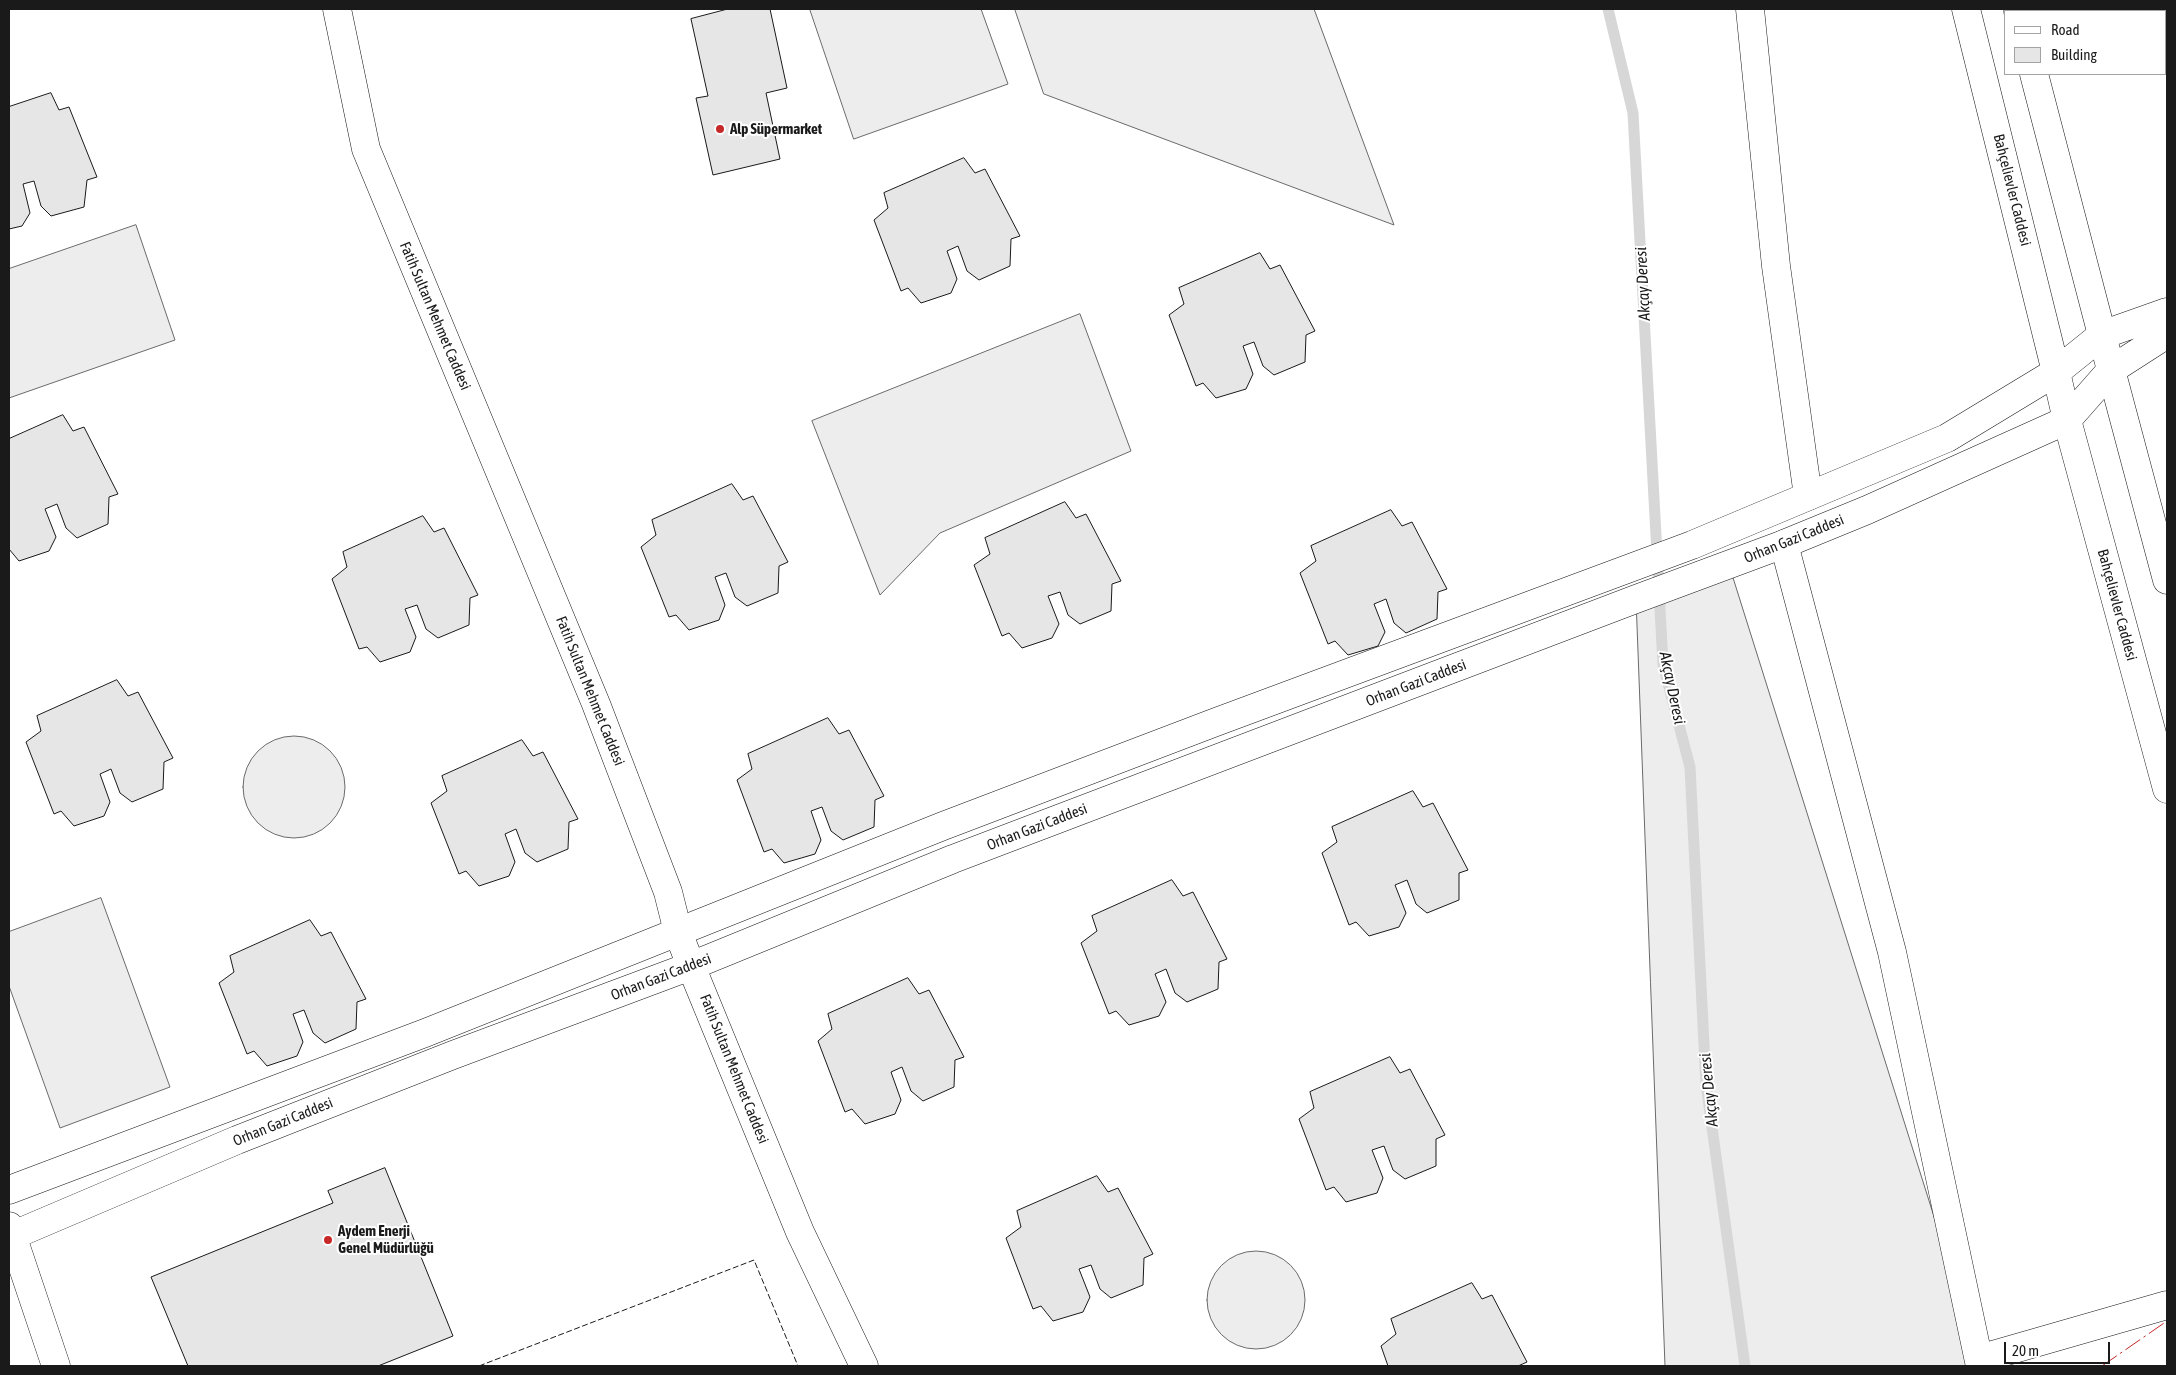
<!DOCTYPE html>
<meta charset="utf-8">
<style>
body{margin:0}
#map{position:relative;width:2176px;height:1375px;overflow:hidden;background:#fff;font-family:"Asap Condensed",sans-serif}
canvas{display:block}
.frame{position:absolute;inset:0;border:10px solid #1a1a1a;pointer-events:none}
.legend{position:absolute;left:2004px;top:10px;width:162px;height:65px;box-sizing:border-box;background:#fff;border:1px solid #a3a3a3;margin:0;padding:6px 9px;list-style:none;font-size:15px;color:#1a1a1a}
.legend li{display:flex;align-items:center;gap:10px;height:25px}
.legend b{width:25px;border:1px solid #a3a3a3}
.scale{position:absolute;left:2004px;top:1342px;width:106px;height:22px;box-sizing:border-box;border:2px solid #1a1a1a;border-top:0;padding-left:6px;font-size:15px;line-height:18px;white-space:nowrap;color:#1a1a1a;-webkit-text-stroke:4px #fff;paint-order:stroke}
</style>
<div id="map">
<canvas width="2176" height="1375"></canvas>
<div class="frame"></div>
<ul class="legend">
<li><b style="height:6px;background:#fff"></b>Road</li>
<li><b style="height:14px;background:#e6e6e6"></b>Building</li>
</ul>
<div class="scale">20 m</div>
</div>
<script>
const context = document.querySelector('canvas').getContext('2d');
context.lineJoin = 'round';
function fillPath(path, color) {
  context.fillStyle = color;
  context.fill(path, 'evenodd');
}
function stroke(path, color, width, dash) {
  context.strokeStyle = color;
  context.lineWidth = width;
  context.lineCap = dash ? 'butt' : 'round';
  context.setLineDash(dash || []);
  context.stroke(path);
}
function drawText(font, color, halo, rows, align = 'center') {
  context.font = font + ' "Asap Condensed",sans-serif';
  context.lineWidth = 4;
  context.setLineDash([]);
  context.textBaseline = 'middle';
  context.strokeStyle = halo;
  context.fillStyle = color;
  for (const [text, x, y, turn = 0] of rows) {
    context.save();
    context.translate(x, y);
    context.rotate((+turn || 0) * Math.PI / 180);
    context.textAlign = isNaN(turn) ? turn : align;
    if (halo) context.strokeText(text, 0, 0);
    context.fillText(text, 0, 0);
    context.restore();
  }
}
const built = new Path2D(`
 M 810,9 L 981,9 L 1008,84 L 854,139 Z
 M 1015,9 L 1314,9 L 1394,225 L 1044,94 Z
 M 136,225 L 175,340 L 9,398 L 9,269 Z
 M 1080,314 L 1131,451 L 940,533 L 880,595 L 812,421 Z
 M 1729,565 L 1981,1366 L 1665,1366 L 1636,599 Z
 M243 787a51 51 0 1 1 102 0a51 51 0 1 1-102 0Z
 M 101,898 L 170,1087 L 60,1128 L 9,986 L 9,932 Z
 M1207 1300a49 49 0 1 1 98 0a49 49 0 1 1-98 0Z`);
const stream = new Path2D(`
 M 1608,9 L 1633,113 L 1663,664 L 1690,767 L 1706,1084 L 1745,1366`);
const building = new Path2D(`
 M 728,9 L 770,9 L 787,88 L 766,93 L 780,159 L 713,175 L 696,98 L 708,96 L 691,19 Z
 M 51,93 L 59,110 L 69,107 L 97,177 L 87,180 L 84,207 L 51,216 L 41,206 L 34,181 L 23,184 L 30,213 L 22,226 L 9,229 L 9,107 Z
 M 964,158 L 975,173 L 985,169 L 1020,236 L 1011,239 L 1010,266 L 979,280 L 967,271 L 958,246 L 947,251 L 957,279 L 951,293 L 921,303 L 908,288 L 901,291 L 874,220 L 888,208 L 884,193 Z
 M 1260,253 L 1270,269 L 1280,265 L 1315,331 L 1306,335 L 1305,362 L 1274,375 L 1263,366 L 1254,342 L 1243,346 L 1253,374 L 1246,389 L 1216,398 L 1203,383 L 1196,386 L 1169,315 L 1184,304 L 1179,288 Z
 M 63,415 L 73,431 L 84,427 L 118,494 L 109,497 L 108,524 L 77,538 L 66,528 L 57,504 L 45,509 L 56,537 L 49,551 L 19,561 L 9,549 L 9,439 Z
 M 732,484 L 743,500 L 753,496 L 788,562 L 779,566 L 778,593 L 747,606 L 735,597 L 726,573 L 715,577 L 725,605 L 719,620 L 689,630 L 676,615 L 669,617 L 641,547 L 656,535 L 652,520 Z
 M 1065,502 L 1076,518 L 1086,514 L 1121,581 L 1112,584 L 1111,611 L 1080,624 L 1068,615 L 1060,592 L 1048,596 L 1059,624 L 1052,638 L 1022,648 L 1009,633 L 1002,636 L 974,565 L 990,554 L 985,538 Z
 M 1391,510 L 1402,526 L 1412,522 L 1447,589 L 1438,592 L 1437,619 L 1406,633 L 1394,623 L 1386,599 L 1374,604 L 1385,632 L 1378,646 L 1348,655 L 1335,641 L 1328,644 L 1300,573 L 1316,561 L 1311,546 Z
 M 423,516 L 434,532 L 444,528 L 478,595 L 470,598 L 469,625 L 438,638 L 426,629 L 417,605 L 405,609 L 416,637 L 410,652 L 380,662 L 367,647 L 359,649 L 332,579 L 347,567 L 343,552 Z
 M 117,680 L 128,696 L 138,692 L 173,758 L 164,762 L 163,789 L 132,802 L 120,793 L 111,769 L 100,774 L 110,802 L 104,816 L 74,826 L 61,811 L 54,814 L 26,742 L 41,731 L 37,716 Z
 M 828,718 L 839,734 L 849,730 L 884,796 L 875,800 L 874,827 L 843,840 L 831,831 L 822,807 L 811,811 L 821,840 L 815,854 L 784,863 L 772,849 L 764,852 L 737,780 L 752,769 L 748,754 Z
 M 522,740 L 533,756 L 543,752 L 578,819 L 569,822 L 568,849 L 537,862 L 525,853 L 516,829 L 505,834 L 515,862 L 509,876 L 479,886 L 466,871 L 459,874 L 431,803 L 447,791 L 442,776 Z
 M 1413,791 L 1423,807 L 1433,803 L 1468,870 L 1459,873 L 1459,900 L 1427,913 L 1416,904 L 1407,880 L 1395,885 L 1406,913 L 1399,927 L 1369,936 L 1356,922 L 1349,925 L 1322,853 L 1337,842 L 1332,827 Z
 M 1172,880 L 1183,896 L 1193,892 L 1227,959 L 1219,962 L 1218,989 L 1187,1002 L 1175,993 L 1166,969 L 1155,974 L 1166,1002 L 1159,1016 L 1129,1025 L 1116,1011 L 1109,1014 L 1081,943 L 1097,931 L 1092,916 Z
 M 310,920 L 321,936 L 331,932 L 366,999 L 357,1002 L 356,1029 L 325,1043 L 313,1033 L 304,1010 L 293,1014 L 303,1042 L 297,1056 L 267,1066 L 254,1051 L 247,1054 L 219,983 L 234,972 L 230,956 Z
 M 908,978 L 919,994 L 929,990 L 964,1057 L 955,1060 L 954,1087 L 923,1101 L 911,1091 L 902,1067 L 891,1072 L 901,1100 L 895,1114 L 865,1124 L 852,1109 L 845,1112 L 818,1041 L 832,1029 L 828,1014 Z
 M 1390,1057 L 1400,1073 L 1410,1069 L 1445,1135 L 1436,1139 L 1436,1166 L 1405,1179 L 1393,1170 L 1384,1146 L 1372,1150 L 1383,1178 L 1377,1193 L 1346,1202 L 1334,1187 L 1326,1190 L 1299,1119 L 1314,1108 L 1310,1092 Z
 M 385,1168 L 453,1336 L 378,1366 L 188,1366 L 151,1277 L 333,1203 L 328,1191 Z
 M 1097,1176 L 1108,1192 L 1118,1188 L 1153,1254 L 1144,1258 L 1143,1285 L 1111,1298 L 1100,1289 L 1091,1265 L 1079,1269 L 1090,1297 L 1083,1312 L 1053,1321 L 1041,1306 L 1033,1309 L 1006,1238 L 1021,1227 L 1017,1211 Z
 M 1472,1283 L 1482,1299 L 1492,1295 L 1527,1362 L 1518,1366 L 1388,1366 L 1381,1346 L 1396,1334 L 1391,1319 Z`);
const minor = new Path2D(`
 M 337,9 L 366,149 L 596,704 L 668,892 L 678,932 L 691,966 L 800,1232 L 864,1366
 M 1750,9 L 1776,266 L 1808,496
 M 1784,544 L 1892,952 L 1980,1366
 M 1979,1359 L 2167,1305`);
const tertiary = new Path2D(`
 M 2018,9 L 2018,11
 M 2034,74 L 2102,335 L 2111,370 L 2067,420 L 2056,372 L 2102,335 L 2167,312
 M 2167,334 L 2111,370 L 2167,580
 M 9,1190 L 425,1033 L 943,826 L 1216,722 L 1692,545 L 1947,438 L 2056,372 L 1966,9
 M 9,1237 L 237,1140 L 453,1055 L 691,966 L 953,859 L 1636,599 L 1784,544 L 1867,510 L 2067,420 L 2167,789`);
const primary = new Path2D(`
 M 9,1226 L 56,1366`);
const fence = new Path2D(`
 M 479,1366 L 754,1260 L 798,1366`);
const power = new Path2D(`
 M 2102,1366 L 2167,1321`);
const markers = [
 [720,129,5,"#c62828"],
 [328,1240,5,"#c62828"]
];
const poiNames = [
 ["Alp Süpermarket",730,129],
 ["Aydem Enerji",338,1231],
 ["Genel Müdürlüğü",338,1248]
];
const streetNames = [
 ["Bahçelievler Caddesi",2012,190,76],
 ["Fatih Sultan Mehmet Caddesi",435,316,67],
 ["Orhan Gazi Caddesi",1794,539,-22],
 ["Bahçelievler Caddesi",2117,605,75],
 ["Orhan Gazi Caddesi",1416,683,-21],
 ["Fatih Sultan Mehmet Caddesi",590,691,68],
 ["Orhan Gazi Caddesi",1037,827,-21],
 ["Orhan Gazi Caddesi",661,977,-21],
 ["Fatih Sultan Mehmet Caddesi",734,1069,68],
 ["Orhan Gazi Caddesi",283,1122,-22]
];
const waterNames = [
 ["Akçay Deresi",1643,284,-93],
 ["Akçay Deresi",1672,688,78],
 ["Akçay Deresi",1709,1090,-96]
];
fillPath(built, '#ededed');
stroke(built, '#6a6a6a', 1);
stroke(stream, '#d7d7d7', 11);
fillPath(building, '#e6e6e6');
stroke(building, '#1a1a1a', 1);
stroke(minor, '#1a1a1a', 29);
stroke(tertiary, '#1a1a1a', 29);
stroke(primary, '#1a1a1a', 29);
stroke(minor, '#fff', 28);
stroke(tertiary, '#fff', 28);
stroke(primary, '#fff', 28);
stroke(fence, '#1a1a1a', 1, [6, 2.5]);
stroke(power, '#c62828', 1, [18, 4, 2.5, 4]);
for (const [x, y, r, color] of markers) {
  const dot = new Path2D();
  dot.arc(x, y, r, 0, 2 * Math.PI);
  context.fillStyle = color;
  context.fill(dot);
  stroke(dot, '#fff', 2);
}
drawText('bold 15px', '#1a1a1a', '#fff', poiNames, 'left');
drawText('15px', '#1a1a1a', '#fff', streetNames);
drawText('italic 16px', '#1a1a1a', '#fff', waterNames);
</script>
